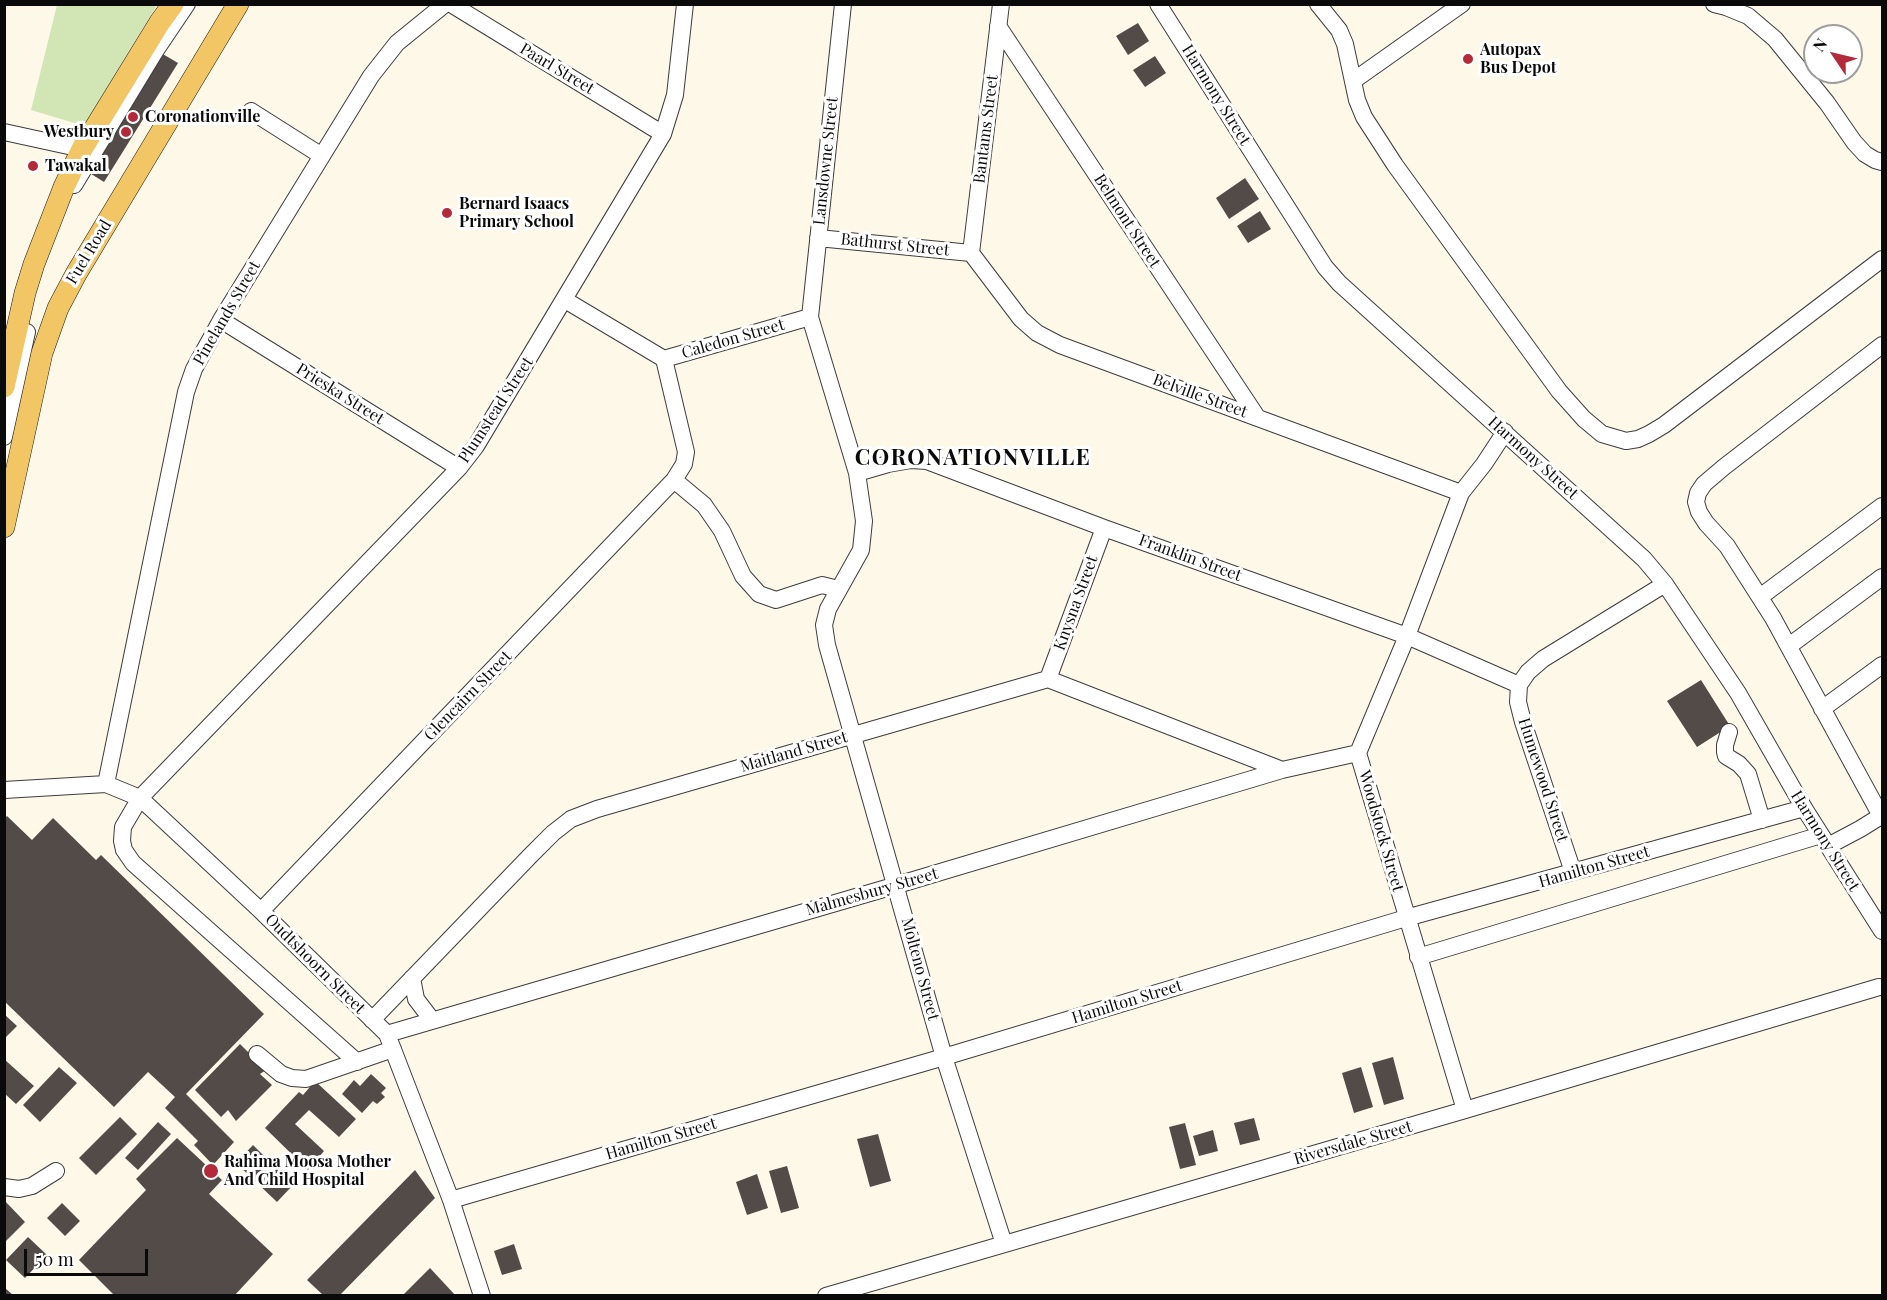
<!DOCTYPE html>
<style>
body{margin:0}
#map{position:relative;width:1887px;height:1300px;overflow:hidden;background:#fef8e9;font-family:"Playfair Display",serif}
canvas{display:block}
.frame{position:absolute;inset:0;border:6px solid #0a0a0a;pointer-events:none}
.north{position:absolute;left:1803px;top:24px;width:60px;height:60px;box-sizing:border-box;background:#fff;border:2px solid #9d9d9d;border-radius:50%;rotate:305deg;font-size:16px;font-weight:700;line-height:24px;text-align:center;color:#0a0a0a}
.north::after{content:'';display:block;margin:auto;width:21px;height:27px;background:#b32a3b;clip-path:polygon(50% 0,100% 100%,50% 72%,0 100%)}
.scale{position:absolute;left:24px;top:1249px;width:124px;height:27px;box-sizing:border-box;border:3px solid #0a0a0a;border-top:0;padding-left:8px;font-size:18px;line-height:21px;white-space:nowrap;color:#0a0a0a;-webkit-text-stroke:4px #fff;paint-order:stroke}
</style>
<div id="map">
<canvas width="1887" height="1300"></canvas>
<div class="frame"></div>
<div class="north">N</div>
<div class="scale">50 m</div>
</div>
<script>
const ctx = document.querySelector('canvas').getContext('2d');
ctx.lineJoin = 'round';
function fill(path, color) { ctx.fillStyle = color; ctx.fill(path, 'evenodd'); }
const shape = rows => new Path2D(rows.map(r => 'M' + r).join(''));
function trace(path, color, width, dash) { ctx.strokeStyle = color; ctx.lineWidth = width; ctx.lineCap = dash ? 'butt' : 'round'; ctx.setLineDash(dash || []); ctx.stroke(path); }
function drawText(font, color, halo, rows, align = 'center') {
  ctx.font = font + ' "Playfair Display",serif'; ctx.lineWidth = 6; ctx.setLineDash([]); ctx.textBaseline = 'middle'; ctx.strokeStyle = halo; ctx.fillStyle = color; for (const [text, x, y, turn = 0] of rows) {
    ctx.save(); ctx.translate(x, y); ctx.rotate((+turn || 0) * Math.PI / 180); ctx.textAlign = isNaN(turn) ? turn : align; if (halo) ctx.strokeText(text, 0, 0); ctx.fillText(text, 0, 0); ctx.restore();
  }
}
const green = shape([
 [57,5,157,5,84,126,31,110]
]);
const building = shape([
 [1138,23,1149,41,1128,55,1116,36],
 [161,53,178,63,104,182,88,172],
 [1155,56,1166,73,1145,87,1133,70],
 [1245,178,1259,199,1229,219,1216,198],
 [1260,211,1271,229,1248,243,1237,226],
 [1701,680,1730,726,1697,747,1667,701],
 [7,816,32,840,53,818,96,860,101,855,264,1014,186,1094,234,1142,213,1165,194,1145,198,1141,165,1108,175,1097,148,1072,114,1107,4,1001,4,819],
 [4,1014,17,1026,4,1039],
 [240,1044,266,1070,260,1074,272,1085,236,1121,228,1110,221,1117,195,1090],
 [1393,1057,1404,1099,1384,1105,1372,1063],
 [4,1059,34,1086,16,1104,4,1093],
 [59,1067,77,1083,40,1122,23,1105],
 [1361,1067,1373,1107,1354,1113,1342,1073],
 [371,1074,386,1088,381,1093,385,1097,377,1104,373,1101,362,1113,342,1094,354,1080,360,1086],
 [315,1081,356,1119,339,1137,309,1110,295,1124,324,1151,308,1170,265,1128,299,1092,303,1095],
 [120,1117,137,1134,96,1175,79,1158],
 [1254,1118,1260,1140,1240,1145,1234,1123],
 [158,1122,171,1134,138,1170,125,1158],
 [1185,1123,1196,1165,1180,1169,1169,1127],
 [1213,1130,1218,1151,1199,1156,1193,1136],
 [878,1134,891,1181,870,1187,857,1139],
 [177,1138,222,1180,209,1194,273,1254,234,1296,115,1296,79,1260,146,1190,136,1179],
 [253,1145,293,1185,277,1202,236,1163],
 [787,1166,799,1208,781,1213,769,1171],
 [415,1170,435,1198,339,1296,324,1296,307,1280],
 [757,1174,768,1208,747,1215,736,1182],
 [5,1201,25,1222,5,1242],
 [62,1203,80,1221,65,1236,47,1218],
 [28,1237,47,1255,25,1278,6,1260],
 [514,1244,522,1269,502,1275,494,1251],
 [430,1268,456,1296,402,1296],
 [4,1287,14,1296,4,1296]
]);
const minor = shape([
 [451,4,663,134],
 [843,4,810,317,857,473,864,521,861,550,828,609,824,625,827,645,944,1057,1004,1244],
 [1158,4,1325,267,1339,283,1644,559,1665,584,1738,693,1804,808,1882,931],
 [1318,4,1339,30,1345,44,1357,100,1364,117,1395,165,1559,391,1584,419,1602,434,1626,441,1638,439,1649,434,1664,425,1882,259],
 [1714,4,1726,7,1748,16,1775,39,1827,103,1854,142,1865,154,1875,160,1882,162],
 [998,26,1257,417],
 [1353,81,1462,4],
 [251,111,322,156],
 [4,132,82,149],
 [74,185,156,50,187,4],
 [818,238,971,253],
 [971,253,1021,319,1037,333,1060,345,1461,493],
 [971,253,1001,4],
 [565,300,664,359,810,317],
 [221,320,459,468],
 [4,437,27,332],
 [857,473,888,464,911,460,927,461,1104,528,1407,636,1519,685],
 [674,480,704,505,722,531,743,576,759,594,776,600,822,585,838,589],
 [1760,597,1882,506],
 [1789,646,1882,577],
 [1048,679,1104,528],
 [1822,709,1882,665],
 [1729,732,1725,745,1725,752,1726,756,1739,764,1748,774,1762,820],
 [106,784,186,392,194,369,221,320,371,76,397,43,445,4],
 [4,790,106,784,140,798,261,911,387,1034,451,1200,482,1296],
 [1881,816,1773,618,1727,546,1706,523,1699,512,1696,502,1698,493,1704,484,1724,467,1882,345],
 [1828,846,1860,829,1881,816,1882,818],
 [1573,872,1523,722,1518,702,1519,685,1528,672,1543,659,1665,584],
 [261,911,674,480,684,464,686,452,664,359],
 [1418,957,1821,835],
 [412,978,416,999,432,1020],
 [372,1020,530,856,553,833,571,819,597,809,1048,679,1282,770],
 [387,1034,897,885,1282,770,1358,753],
 [257,1054,281,1074,292,1078,306,1079,393,1049],
 [357,1062,133,863,124,850,122,841,123,827,140,798,459,468,476,446,663,134,675,95,685,4],
 [1465,1110,1358,753,1407,636,1461,493,1484,464,1505,432],
 [4,1187,19,1189,32,1186,56,1171],
 [451,1200,944,1057,1406,918,1804,808],
 [826,1296,1465,1110,1879,987]
]);
const major = shape([
 [4,387,25,293,34,264,64,187,82,149,160,22,173,4],
 [4,527,42,353,58,308,76,274,238,4]
]);
const markers = [
 [1468,59,6,"#b32a3b"],
 [133,117,6,"#b32a3b"],
 [126,132,6,"#b32a3b"],
 [33,166,6,"#b32a3b"],
 [447,213,6,"#b32a3b"],
 [211,1171,8,"#b32a3b"]
];
const poiNames = [
 ["Autopax",1480,50],
 ["Bus Depot",1480,68],
 ["Coronationville",145,117],
 ["Westbury",114,132,"right"],
 ["Tawakal",45,166],
 ["Bernard Isaacs",459,204],
 ["Primary School",459,222],
 ["Rahima Moosa Mother",224,1162],
 ["And Child Hospital",224,1180]
];
const streetNames = [
 ["Paarl Street",557,69,31],
 ["Harmony Street",1216,95,58],
 ["Bantams Street",986,129,-83],
 ["Lansdowne Street",826,161,-84],
 ["Belmont Street",1127,221,57],
 ["Bathurst Street",895,245,6],
 ["Fuel Road",89,252,-59],
 ["Pinelands Street",227,313,-60],
 ["Caledon Street",733,339,-16],
 ["Prieska Street",340,394,32],
 ["Belville Street",1200,396,20],
 ["Plumstead Street",496,410,-57],
 ["Harmony Street",1533,458,42],
 ["Franklin Street",1190,558,20],
 ["Knysna Street",1076,603,-70],
 ["Glencairn Street",468,696,-46],
 ["Maitland Street",794,752,-16],
 ["Humewood Street",1543,780,72],
 ["Woodstock Street",1381,831,74],
 ["Harmony Street",1825,841,58],
 ["Hamilton Street",1594,867,-16],
 ["Malmesbury Street",872,892,-16],
 ["Oudtshoorn Street",315,964,45],
 ["Molteno Street",920,969,75],
 ["Hamilton Street",1127,1002,-17],
 ["Hamilton Street",661,1139,-16],
 ["Riversdale Street",1353,1143,-16]
];
const districtNames = [
 ["CORONATIONVILLE",973,458]
];
fill(green, '#d2e6b5');
fill(building, '#524b48');
trace(minor, '#3d3d3d', 18);
trace(major, '#1b1b1b', 22);
trace(minor, '#fff', 16);
trace(major, '#f2c565', 21);
for (const [x, y, r, color] of markers) { const dot = new Path2D(); dot.arc(x, y, r, 0, 2 * Math.PI); ctx.fillStyle = color; ctx.fill(dot); trace(dot, '#fff', 2); }
drawText('bold 16px', '#0a0a0a', '#fff', poiNames, 'left');
drawText('16px', '#0a0a0a', '#fff', streetNames);
ctx.letterSpacing = '1.5px';
drawText('bold 22px', '#0a0a0a', '#fff', districtNames);
ctx.letterSpacing = '0px';
</script>
